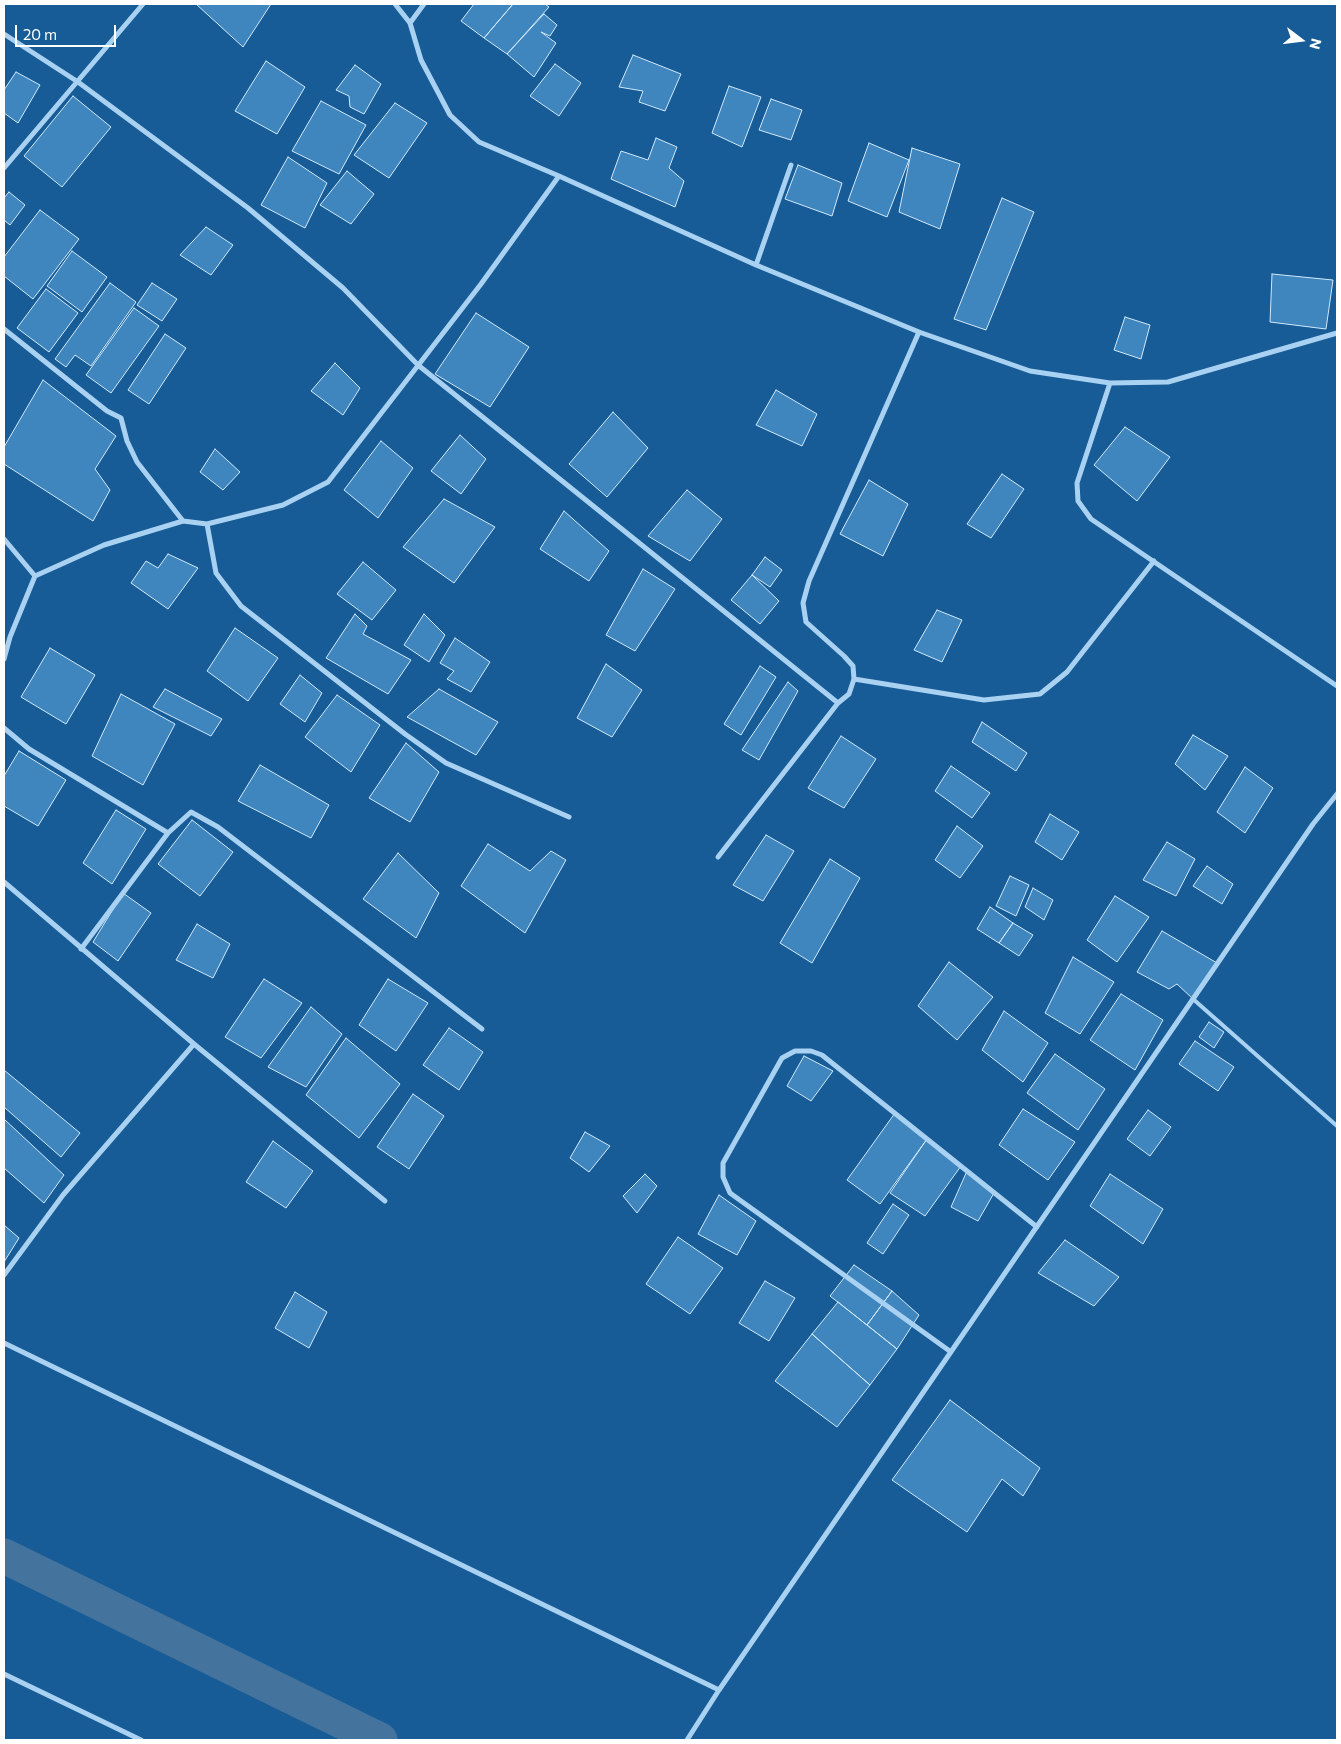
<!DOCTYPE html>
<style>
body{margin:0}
#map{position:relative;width:1341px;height:1744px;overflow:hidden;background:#175c97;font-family:Commissioner,sans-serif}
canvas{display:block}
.frame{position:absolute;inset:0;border:5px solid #fff;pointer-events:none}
.north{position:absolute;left:1276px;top:15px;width:50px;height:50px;-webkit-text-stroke:4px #175c97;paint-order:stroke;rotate:105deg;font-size:14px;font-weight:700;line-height:20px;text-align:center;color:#fff}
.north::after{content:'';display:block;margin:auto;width:18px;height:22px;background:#fff;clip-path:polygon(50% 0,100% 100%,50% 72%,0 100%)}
.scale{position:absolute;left:15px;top:25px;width:101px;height:22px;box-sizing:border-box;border:2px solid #fff;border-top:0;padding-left:6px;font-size:15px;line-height:18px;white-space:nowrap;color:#fff;-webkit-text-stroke:4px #175c97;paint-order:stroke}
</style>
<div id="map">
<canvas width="1341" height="1744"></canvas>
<div class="frame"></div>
<div class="north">N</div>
<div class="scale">20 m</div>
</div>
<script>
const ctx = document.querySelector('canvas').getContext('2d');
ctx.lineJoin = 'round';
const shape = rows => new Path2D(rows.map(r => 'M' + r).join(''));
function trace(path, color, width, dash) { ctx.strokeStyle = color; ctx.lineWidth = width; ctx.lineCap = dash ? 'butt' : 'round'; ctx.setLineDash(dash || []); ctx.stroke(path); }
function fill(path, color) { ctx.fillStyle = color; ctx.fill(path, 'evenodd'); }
const canal = shape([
 [4,1556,380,1740]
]);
const building = shape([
 [196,4,271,4,243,47,196,4],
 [474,4,513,4,484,38,461,21,474,4],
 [513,4,545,4,549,7,507,54,484,38,513,4],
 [544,14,557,25,550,36,541,32,556,43,534,77,507,54,544,14],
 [633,55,681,74,665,111,639,102,643,91,619,87,633,55],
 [266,61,305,87,277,134,235,111,266,61],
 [555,64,581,83,559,116,530,96,555,64],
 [355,65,381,84,364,114,350,107,349,96,336,90,355,65],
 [16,72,40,85,18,123,4,113,4,90,16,72],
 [729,86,761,97,742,147,712,133,729,86],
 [73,96,111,127,62,187,24,156,73,96],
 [771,99,802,110,791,140,759,130,771,99],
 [321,101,366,125,339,174,292,151,321,101],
 [395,103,427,123,389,178,354,155,395,103],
 [656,138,677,147,669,168,684,181,675,207,611,179,621,151,648,160,656,138],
 [869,143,909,160,887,217,848,201,869,143],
 [912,148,960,164,940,229,899,212,912,148],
 [288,157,327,183,305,228,261,205,288,157],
 [798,165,842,183,832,216,785,199,798,165],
 [347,171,374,194,351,224,320,205,347,171],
 [9,192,25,205,10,225,4,220,4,198,9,192],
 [1002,198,1034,212,986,330,954,319,1002,198],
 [40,210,79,239,33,299,4,276,4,257,40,210],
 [206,227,233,245,211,275,180,255,206,227],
 [72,251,107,277,82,312,47,286,72,251],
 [1272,274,1333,280,1326,329,1270,322,1272,274],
 [110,283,136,302,91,366,75,355,66,367,55,359,110,283],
 [152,283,177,299,162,321,137,305,152,283],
 [46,289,78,313,49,352,17,328,46,289],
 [134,308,159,326,111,393,86,375,134,308],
 [476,313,529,347,490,407,435,374,476,313],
 [1125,317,1150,325,1141,359,1114,350,1125,317],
 [165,334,186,348,149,404,128,390,165,334],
 [335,363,360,388,343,415,311,391,335,363],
 [43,380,116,436,95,469,110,490,93,521,4,464,4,447,43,380],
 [776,390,817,414,802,446,756,425,776,390],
 [613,412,648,448,607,497,569,464,613,412],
 [1125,427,1170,457,1137,501,1094,465,1125,427],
 [460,435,486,459,461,494,431,471,460,435],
 [381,441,413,468,378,518,344,490,381,441],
 [215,449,240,472,223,490,200,472,215,449],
 [1002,474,1024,489,991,538,967,524,1002,474],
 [869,480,908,504,883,556,840,534,869,480],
 [687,490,722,519,690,561,648,536,687,490],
 [444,499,495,527,454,583,403,547,444,499],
 [564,511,609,551,589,581,540,549,564,511],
 [168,554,198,568,168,609,131,583,146,561,158,568,168,554],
 [765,557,782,570,770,587,752,575,765,557],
 [363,562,396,590,372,620,337,594,363,562],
 [643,569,675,589,635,651,606,635,643,569],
 [752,575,779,601,760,624,731,600,752,575],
 [937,610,962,620,942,662,914,650,937,610],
 [355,614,367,626,363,634,411,660,388,694,326,658,355,614],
 [424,614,445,635,429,662,404,645,424,614],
 [235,628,278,658,248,701,207,671,235,628],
 [455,638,490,662,471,692,447,679,454,671,440,663,455,638],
 [50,648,95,675,66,724,21,697,50,648],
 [606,664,642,690,612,737,577,718,606,664],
 [760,666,776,677,741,735,724,724,760,666],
 [300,675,322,693,305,722,280,704,300,675],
 [788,682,798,691,759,760,742,750,788,682],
 [165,689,222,719,211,736,153,707,165,689],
 [439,689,498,722,476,755,407,717,439,689],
 [121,694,175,724,143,785,92,756,121,694],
 [337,695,380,725,351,772,305,737,337,695],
 [982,722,1027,753,1016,771,972,742,982,722],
 [1193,735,1228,756,1205,790,1175,764,1193,735],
 [841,736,876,759,844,808,808,788,841,736],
 [406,743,439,772,410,822,369,798,406,743],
 [19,751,66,780,38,826,4,806,4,776,19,751],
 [260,765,329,805,311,838,238,801,260,765],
 [951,766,990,793,972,818,935,791,951,766],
 [1245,767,1273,788,1245,833,1217,812,1245,767],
 [116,810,146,829,112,884,83,863,116,810],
 [1050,814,1079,832,1062,860,1035,842,1050,814],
 [192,820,233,852,200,896,158,864,192,820],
 [957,826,983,846,960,878,935,860,957,826],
 [766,835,794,851,763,901,733,885,766,835],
 [1167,842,1195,859,1176,896,1143,880,1167,842],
 [488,844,530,871,551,851,566,860,525,933,461,886,488,844],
 [398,853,439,893,416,938,363,899,398,853],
 [830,859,860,878,812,963,780,943,830,859],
 [1207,866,1233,884,1222,904,1193,886,1207,866],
 [1010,876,1029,885,1016,916,996,906,1010,876],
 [1033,888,1053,900,1044,920,1025,907,1033,888],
 [123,893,151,913,118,961,93,942,123,893],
 [1115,896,1149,917,1117,962,1087,940,1115,896],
 [990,907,1013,923,999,943,977,929,990,907],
 [1013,923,1033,935,1019,956,999,943,1013,923],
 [197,924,230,944,213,978,176,960,197,924],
 [1162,931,1217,963,1193,999,1177,984,1169,989,1137,972,1162,931],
 [1073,957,1114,982,1080,1034,1045,1013,1073,957],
 [949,962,993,997,957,1040,918,1006,949,962],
 [264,979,302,1003,261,1058,225,1037,264,979],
 [388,979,428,1003,396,1051,359,1025,388,979],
 [1121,994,1163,1020,1135,1070,1090,1040,1121,994],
 [311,1007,342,1034,306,1087,268,1067,311,1007],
 [1004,1011,1048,1043,1023,1082,982,1050,1004,1011],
 [1209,1022,1224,1032,1214,1048,1199,1037,1209,1022],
 [449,1028,483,1052,459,1090,423,1065,449,1028],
 [346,1038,400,1084,359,1138,306,1095,346,1038],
 [1195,1041,1234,1067,1218,1091,1179,1064,1195,1041],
 [1055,1054,1105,1089,1078,1130,1027,1093,1055,1054],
 [804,1056,833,1071,811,1101,787,1086,804,1056],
 [4,1070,80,1133,61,1157,4,1107,4,1070],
 [413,1094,444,1116,409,1169,377,1147,413,1094],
 [1023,1109,1075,1142,1048,1180,999,1145,1023,1109],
 [1148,1110,1171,1127,1150,1156,1127,1139,1148,1110],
 [895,1113,927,1139,880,1204,847,1180,895,1113],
 [4,1119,64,1175,44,1203,4,1168,4,1119],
 [585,1132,610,1146,589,1172,570,1158,585,1132],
 [927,1139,961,1166,925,1216,890,1193,927,1139],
 [273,1141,313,1171,286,1208,246,1182,273,1141],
 [967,1171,994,1193,978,1221,951,1207,967,1171],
 [645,1174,657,1186,637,1213,623,1196,645,1174],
 [1110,1174,1163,1209,1143,1244,1090,1206,1110,1174],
 [719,1195,756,1221,737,1255,698,1234,719,1195],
 [893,1204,909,1215,883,1254,867,1243,893,1204],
 [4,1225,19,1238,4,1262,4,1225],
 [678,1237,723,1268,690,1314,646,1284,678,1237],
 [1065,1240,1119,1277,1094,1306,1038,1273,1065,1240],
 [854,1265,892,1291,867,1325,830,1296,854,1265],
 [765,1281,795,1298,769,1341,739,1323,765,1281],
 [892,1291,919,1315,897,1349,867,1325,892,1291],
 [295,1292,327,1312,309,1348,275,1328,295,1292],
 [838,1302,897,1349,870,1385,812,1334,838,1302],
 [812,1334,870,1385,837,1427,775,1381,812,1334],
 [950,1400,1040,1468,1023,1496,1002,1479,967,1532,892,1480,950,1400]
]);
const lane = shape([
 [1193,999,1337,1126]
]);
const street = shape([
 [395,4,410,23,421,60,450,115,479,142,559,176],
 [410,23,424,4],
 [4,34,78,82,248,208,343,288,418,365,838,703],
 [4,168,143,4],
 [756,265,791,165],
 [4,329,107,411,121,418,127,441,137,462,183,521],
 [1110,383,1077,483,1078,501,1091,519,1337,686],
 [207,524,216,573,241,606,405,734,446,763,569,817],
 [4,539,35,576,104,545,183,521,207,524,283,505,328,482,481,284,559,176,756,265,919,332,1030,371,1110,383,1168,382,1337,333],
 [4,659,10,637,35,576],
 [854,679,984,700,1040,694,1067,672,1154,561],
 [4,728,29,749,168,833],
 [718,857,838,703,849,694,854,679,853,666,844,656,806,622,803,603,809,581,919,332],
 [4,882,194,1044,385,1201],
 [81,949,168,833,191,812,218,827,482,1029],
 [4,1275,63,1195,194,1044],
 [4,1343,719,1690],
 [951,1352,730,1193,723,1177,723,1163,782,1058,795,1051,811,1051,822,1055,1037,1227],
 [4,1674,141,1740],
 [687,1740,719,1690,1313,824,1337,794]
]);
trace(canal, '#44749e', 35);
fill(building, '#3f85be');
trace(building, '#d1e9fc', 1);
trace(lane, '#a9d1f1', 4);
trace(street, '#a9d1f1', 5);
</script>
